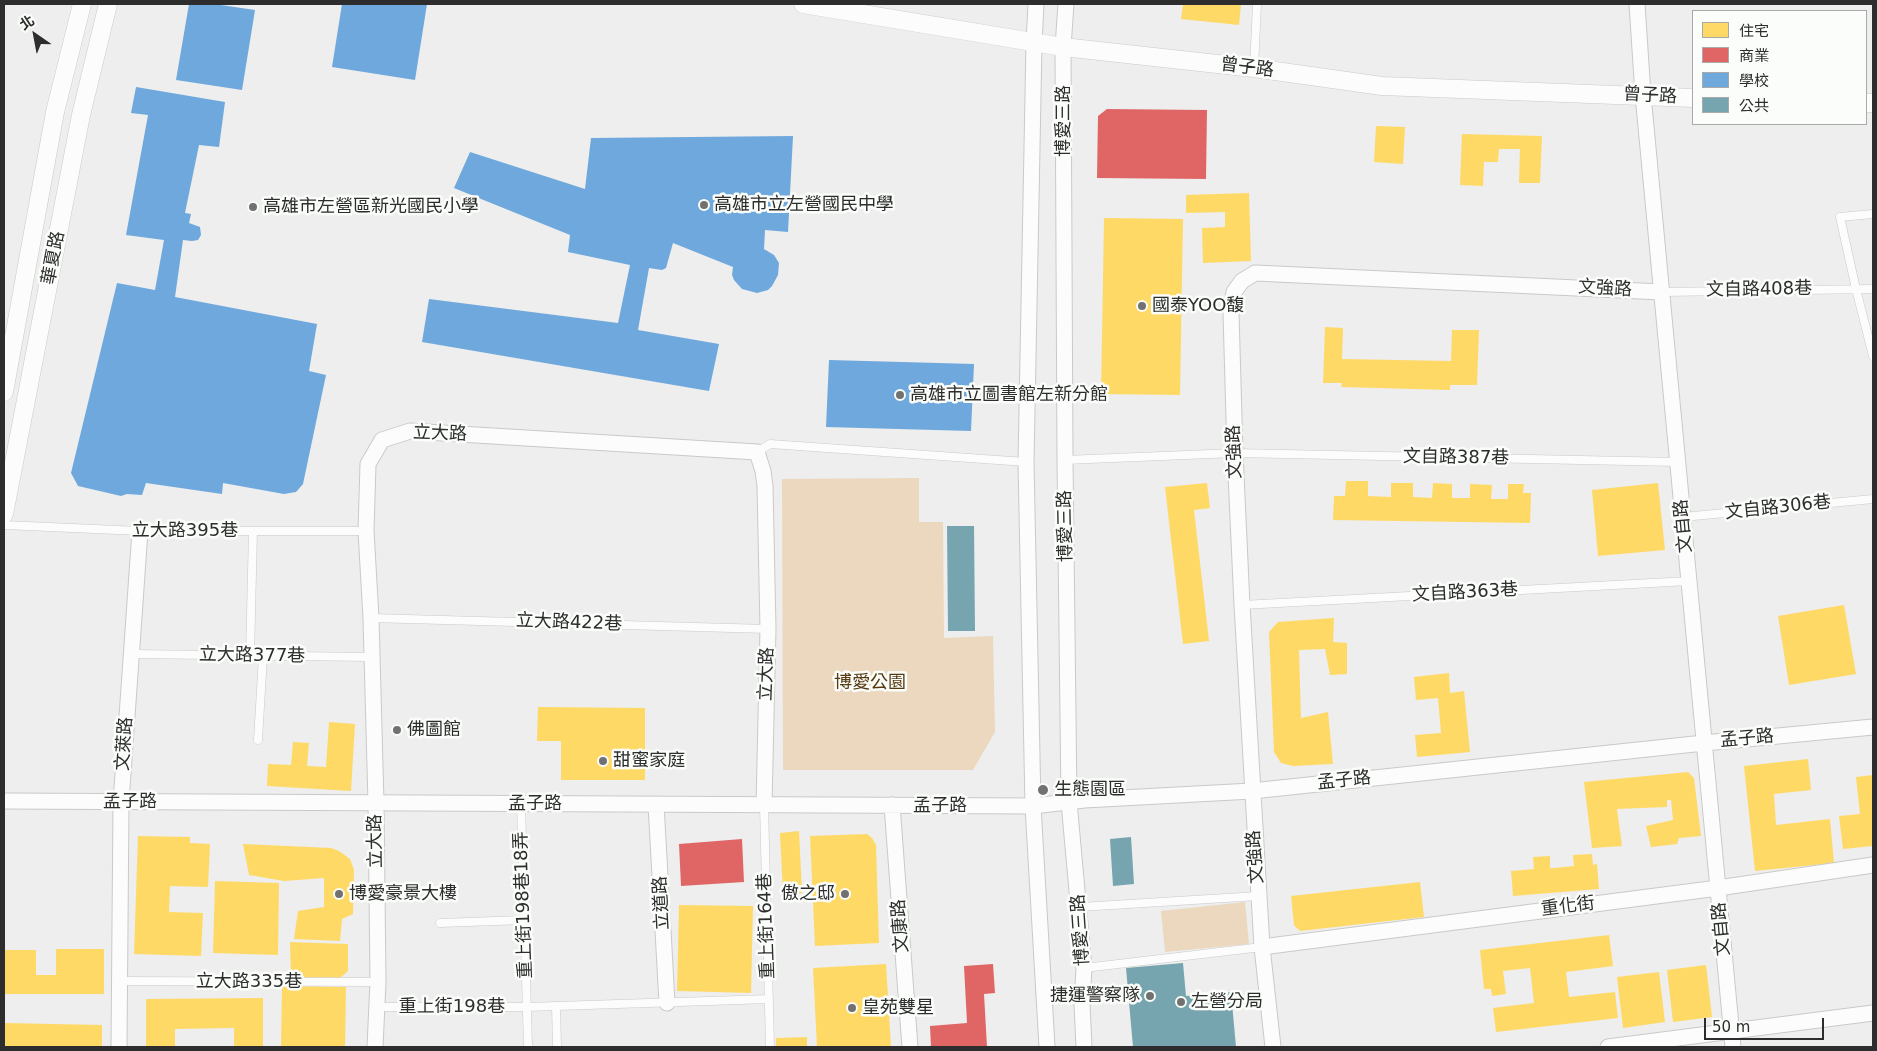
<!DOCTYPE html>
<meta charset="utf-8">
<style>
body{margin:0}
#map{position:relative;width:1877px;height:1051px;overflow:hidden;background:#edeeed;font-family:"DejaVu Sans","Noto Sans TC",sans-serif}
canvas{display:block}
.frame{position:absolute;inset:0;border:5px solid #2c2d2c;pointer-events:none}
.legend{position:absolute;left:1692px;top:10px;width:175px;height:115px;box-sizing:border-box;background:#fafdf9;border:1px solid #a8aaa7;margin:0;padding:6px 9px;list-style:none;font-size:15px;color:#2c2d2c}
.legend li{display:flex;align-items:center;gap:10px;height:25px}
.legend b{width:25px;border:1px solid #a8aaa7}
.north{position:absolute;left:10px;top:10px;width:50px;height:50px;-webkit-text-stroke:4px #fafdf9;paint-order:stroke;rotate:327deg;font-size:14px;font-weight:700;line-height:20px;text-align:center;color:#2c2d2c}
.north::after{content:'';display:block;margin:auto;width:18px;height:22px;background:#2c2d2c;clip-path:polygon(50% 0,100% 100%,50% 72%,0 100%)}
.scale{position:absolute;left:1704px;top:1018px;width:120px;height:22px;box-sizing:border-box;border:2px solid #2c2d2c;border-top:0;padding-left:6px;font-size:15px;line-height:18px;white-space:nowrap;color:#2c2d2c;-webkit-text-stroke:4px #fafdf9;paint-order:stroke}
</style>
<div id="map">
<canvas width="1877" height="1051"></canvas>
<div class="frame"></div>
<ul class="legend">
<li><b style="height:14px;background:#ffd966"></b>住宅</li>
<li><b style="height:14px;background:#e06666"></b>商業</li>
<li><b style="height:14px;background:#6fa8dc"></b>學校</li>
<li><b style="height:14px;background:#76a5af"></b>公共</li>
</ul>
<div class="north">北</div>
<div class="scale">50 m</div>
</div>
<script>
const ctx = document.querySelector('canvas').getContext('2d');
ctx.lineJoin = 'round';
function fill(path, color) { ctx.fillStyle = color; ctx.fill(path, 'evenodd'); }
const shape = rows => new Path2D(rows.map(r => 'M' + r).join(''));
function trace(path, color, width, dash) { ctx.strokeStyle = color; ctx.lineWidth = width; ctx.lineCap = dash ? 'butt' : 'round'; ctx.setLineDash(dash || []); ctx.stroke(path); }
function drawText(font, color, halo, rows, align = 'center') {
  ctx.font = font + ' "DejaVu Sans","Noto Sans TC",sans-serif'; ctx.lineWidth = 5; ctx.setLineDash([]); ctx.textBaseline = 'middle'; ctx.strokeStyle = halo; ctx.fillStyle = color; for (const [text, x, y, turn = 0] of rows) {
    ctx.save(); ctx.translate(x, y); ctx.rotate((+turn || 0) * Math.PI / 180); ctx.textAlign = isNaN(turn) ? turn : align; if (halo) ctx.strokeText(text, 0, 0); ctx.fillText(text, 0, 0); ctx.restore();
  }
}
const green = shape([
 [919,478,919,522,943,522,944,638,993,636,995,732,973,770,783,770,782,479],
 [1245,902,1249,944,1165,952,1161,911]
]);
const homes = shape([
 [1183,4,1241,4,1239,25,1181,19],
 [1376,126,1405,127,1403,164,1374,162],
 [1462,134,1542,136,1540,183,1519,183,1520,149,1499,149,1498,162,1484,162,1483,186,1460,185],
 [1249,193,1251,261,1203,263,1202,228,1225,227,1225,212,1186,213,1186,195],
 [1104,218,1183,219,1180,395,1101,394],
 [1325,327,1343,328,1342,359,1451,361,1452,330,1479,330,1477,385,1450,385,1450,390,1341,387,1342,383,1323,383],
 [1346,481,1368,481,1368,496,1391,497,1391,483,1413,483,1413,497,1432,498,1433,483,1452,484,1452,498,1470,498,1470,484,1492,485,1491,499,1508,499,1508,484,1524,484,1523,493,1531,493,1530,523,1333,520,1334,496,1345,496],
 [1207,483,1210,508,1194,510,1209,641,1183,644,1165,487],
 [1658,483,1665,550,1598,556,1592,490],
 [1844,605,1856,674,1789,685,1778,616],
 [1334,618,1333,642,1347,643,1347,674,1330,675,1325,649,1299,650,1301,718,1328,712,1333,764,1293,766,1281,763,1274,752,1269,632,1278,622],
 [1449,673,1450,693,1464,691,1470,752,1417,757,1415,735,1441,733,1438,698,1416,700,1414,677],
 [538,707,645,708,645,780,561,780,561,741,537,741],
 [329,722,355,724,351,791,267,786,268,764,291,765,293,742,309,743,307,766,326,767],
 [1808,759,1811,790,1774,794,1776,825,1830,819,1834,863,1755,871,1744,766],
 [1688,772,1694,778,1701,836,1679,838,1677,844,1651,847,1646,826,1673,820,1671,800,1667,800,1667,807,1617,809,1622,846,1592,848,1584,782],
 [1873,775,1873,846,1843,849,1839,816,1860,814,1856,777],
 [799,831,802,893,783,894,780,833],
 [867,834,872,838,876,845,879,943,815,946,810,836],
 [138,836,190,837,190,843,210,844,208,887,170,886,169,912,203,913,201,956,134,954],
 [243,844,331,848,339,851,350,859,354,870,353,914,342,919,340,941,294,939,298,911,324,907,324,878,284,881,249,875],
 [1592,854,1593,865,1597,864,1599,889,1513,896,1511,871,1534,869,1533,857,1550,856,1550,868,1554,868,1574,866,1573,855],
 [215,881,279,883,278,955,213,953],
 [1420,882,1424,917,1300,931,1294,925,1291,896],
 [679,905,753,906,751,993,677,991],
 [1609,935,1613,966,1566,972,1569,997,1615,992,1618,1018,1496,1032,1493,1008,1534,1003,1530,968,1503,971,1506,994,1492,996,1491,989,1484,989,1480,950],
 [290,942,348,944,348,971,337,981,291,980],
 [56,949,104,949,104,994,4,994,4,950,36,950,36,975,56,975],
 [886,964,891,1047,817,1047,813,968],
 [1706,965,1712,1017,1673,1022,1667,970],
 [1659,972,1665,1022,1623,1028,1617,977],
 [282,986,346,987,345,1047,281,1047],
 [263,998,263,1047,234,1047,234,1028,175,1029,175,1047,146,1047,146,999],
 [4,1023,102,1025,102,1047,4,1047],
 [807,1037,807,1047,776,1047,776,1038]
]);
const shops = shape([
 [1107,109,1207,110,1206,179,1097,178,1098,116],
 [742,839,744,882,681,886,679,844],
 [993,964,995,993,984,994,987,1047,931,1047,930,1026,967,1023,964,966]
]);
const schools = shape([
 [189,4,214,4,255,10,242,90,176,80],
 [342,4,427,4,415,80,332,67],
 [136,87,225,102,219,147,199,145,185,213,191,214,189,223,200,227,201,235,198,240,192,241,183,240,175,297,317,324,309,371,326,375,303,484,296,492,284,494,223,483,222,494,146,483,142,495,127,494,121,496,78,486,71,473,117,283,155,290,164,240,126,235,148,115,131,113],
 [793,136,788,232,765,230,764,249,774,255,779,263,778,275,772,286,768,290,757,293,742,289,734,280,732,275,733,267,673,243,666,268,662,270,649,268,638,330,719,344,709,391,422,342,429,299,618,323,630,265,568,252,570,235,454,188,470,152,585,189,591,138],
 [829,360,974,364,971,431,826,427]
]);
const public = shape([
 [947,526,974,526,975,631,948,631],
 [1131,837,1134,884,1113,886,1110,839],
 [1183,963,1186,996,1231,992,1236,1047,1133,1047,1126,968]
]);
const service = shape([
 [1254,68,1257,4],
 [1873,214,1840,217,1856,289,1873,356],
 [1662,292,1873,289],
 [757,452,770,444,1026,462],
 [1065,460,1235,453,1678,462],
 [1683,517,1873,499],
 [4,525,140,531,366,531],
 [1242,605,1689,581],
 [371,618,768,629],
 [132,654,372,657],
 [250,656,253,531],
 [258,740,263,656],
 [521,804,528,1047],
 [764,805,770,1047],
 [1080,907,1258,896],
 [440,923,524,920],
 [1084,968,1262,947],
 [120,981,378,982],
 [556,1006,557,1047],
 [377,1007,527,1007,769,999]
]);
const minor = shape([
 [1036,4,1034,43,1026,462,1033,806,1047,1047],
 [1066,4,1063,47,1065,460,1069,802,1084,968,1082,1004,1084,1047],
 [1637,4,1643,95,1733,1047],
 [4,801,1033,806,1084,800,1252,791,1704,743,1873,727],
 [656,804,667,1003],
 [892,805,910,1047],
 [1262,947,1718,888,1873,865],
 [119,1047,121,802,140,531],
 [375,1047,378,982,376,803,371,618,366,531,368,464,382,440,410,431,757,452,763,471,765,486,768,629,764,805],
 [1273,1047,1262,947,1242,605,1235,453,1231,313,1234,292,1242,281,1255,273,1662,292],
 [1608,1047,1873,1013]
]);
const tertiary = shape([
 [803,4,1063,47,1254,68,1382,86,1693,98],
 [1866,103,1873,103],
 [4,392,55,112,82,4],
 [4,514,81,115,108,4]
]);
const markers = [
 [704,205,5,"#707170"],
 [253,207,5,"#707170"],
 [1142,306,5,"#707170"],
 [900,395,5,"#707170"],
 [397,730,5,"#707170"],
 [603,761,5,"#707170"],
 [1043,790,6,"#707170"],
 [339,894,5,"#707170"],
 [845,894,5,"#707170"],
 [1150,996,5,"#707170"],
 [1181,1002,5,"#707170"],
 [852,1008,5,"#707170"]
];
const streetNames = [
 ["曾子路",1247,68,7],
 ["曾子路",1650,96,3],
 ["博愛三路",1064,121,-90],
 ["華夏路",54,258,-79],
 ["文強路",1605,289,3],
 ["文自路408巷",1759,290,-1],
 ["立大路",440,434,2],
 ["文強路",1235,452,-92],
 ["文自路387巷",1456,458,1],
 ["文自路306巷",1778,508,-6],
 ["博愛三路",1066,526,-91],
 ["文自路",1684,526,-95],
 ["立大路395巷",185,531],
 ["文自路363巷",1465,593,-3],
 ["立大路422巷",569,623,2],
 ["立大路377巷",252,656,1],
 ["立大路",767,674,-88],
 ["孟子路",1747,739,-5],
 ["文萊路",125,744,-86],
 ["孟子路",1344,781,-6],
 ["孟子路",130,802],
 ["孟子路",535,804],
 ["孟子路",940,806],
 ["立大路",376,841,-91],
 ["文強路",1256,857,-94],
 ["立道路",662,903,-93],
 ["重上街198巷18弄",524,905,-92],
 ["重化街",1568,907,-7],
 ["重上街164巷",767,926,-92],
 ["文康路",901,926,-94],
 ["文自路",1722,929,-95],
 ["博愛三路",1081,930,-94],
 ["立大路335巷",249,982],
 ["重上街198巷",452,1007]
];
const poiNames = [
 ["高雄市立左營國民中學",714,205],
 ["高雄市左營區新光國民小學",263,207],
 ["國泰YOO馥",1152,306],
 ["高雄市立圖書館左新分館",910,395],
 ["佛圖館",407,730],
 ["甜蜜家庭",613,761],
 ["生態園區",1054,790],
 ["博愛豪景大樓",349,894],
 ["傲之邸",835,894,"right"],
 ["捷運警察隊",1140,996,"right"],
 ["左營分局",1191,1002],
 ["皇苑雙星",862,1008]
];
const parkNames = [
 ["博愛公園",870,683]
];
fill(green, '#ecd8be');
fill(homes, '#ffd966');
fill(shops, '#e06666');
fill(schools, '#6fa8dc');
fill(public, '#76a5af');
trace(service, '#c9cac8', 9);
trace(minor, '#c9cac8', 17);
trace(tertiary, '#c9cac8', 19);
trace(service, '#fcfcfc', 8);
trace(minor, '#fcfcfc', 15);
trace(tertiary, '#fcfcfc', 18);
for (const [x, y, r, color] of markers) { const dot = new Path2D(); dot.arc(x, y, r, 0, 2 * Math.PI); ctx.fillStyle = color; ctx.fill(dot); trace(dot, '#fafdf9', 2); }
drawText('18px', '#2c2d2c', '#fafdf9', streetNames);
drawText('18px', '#2c2d2c', '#fafdf9', poiNames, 'left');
drawText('18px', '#573a10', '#fafdf9', parkNames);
</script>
